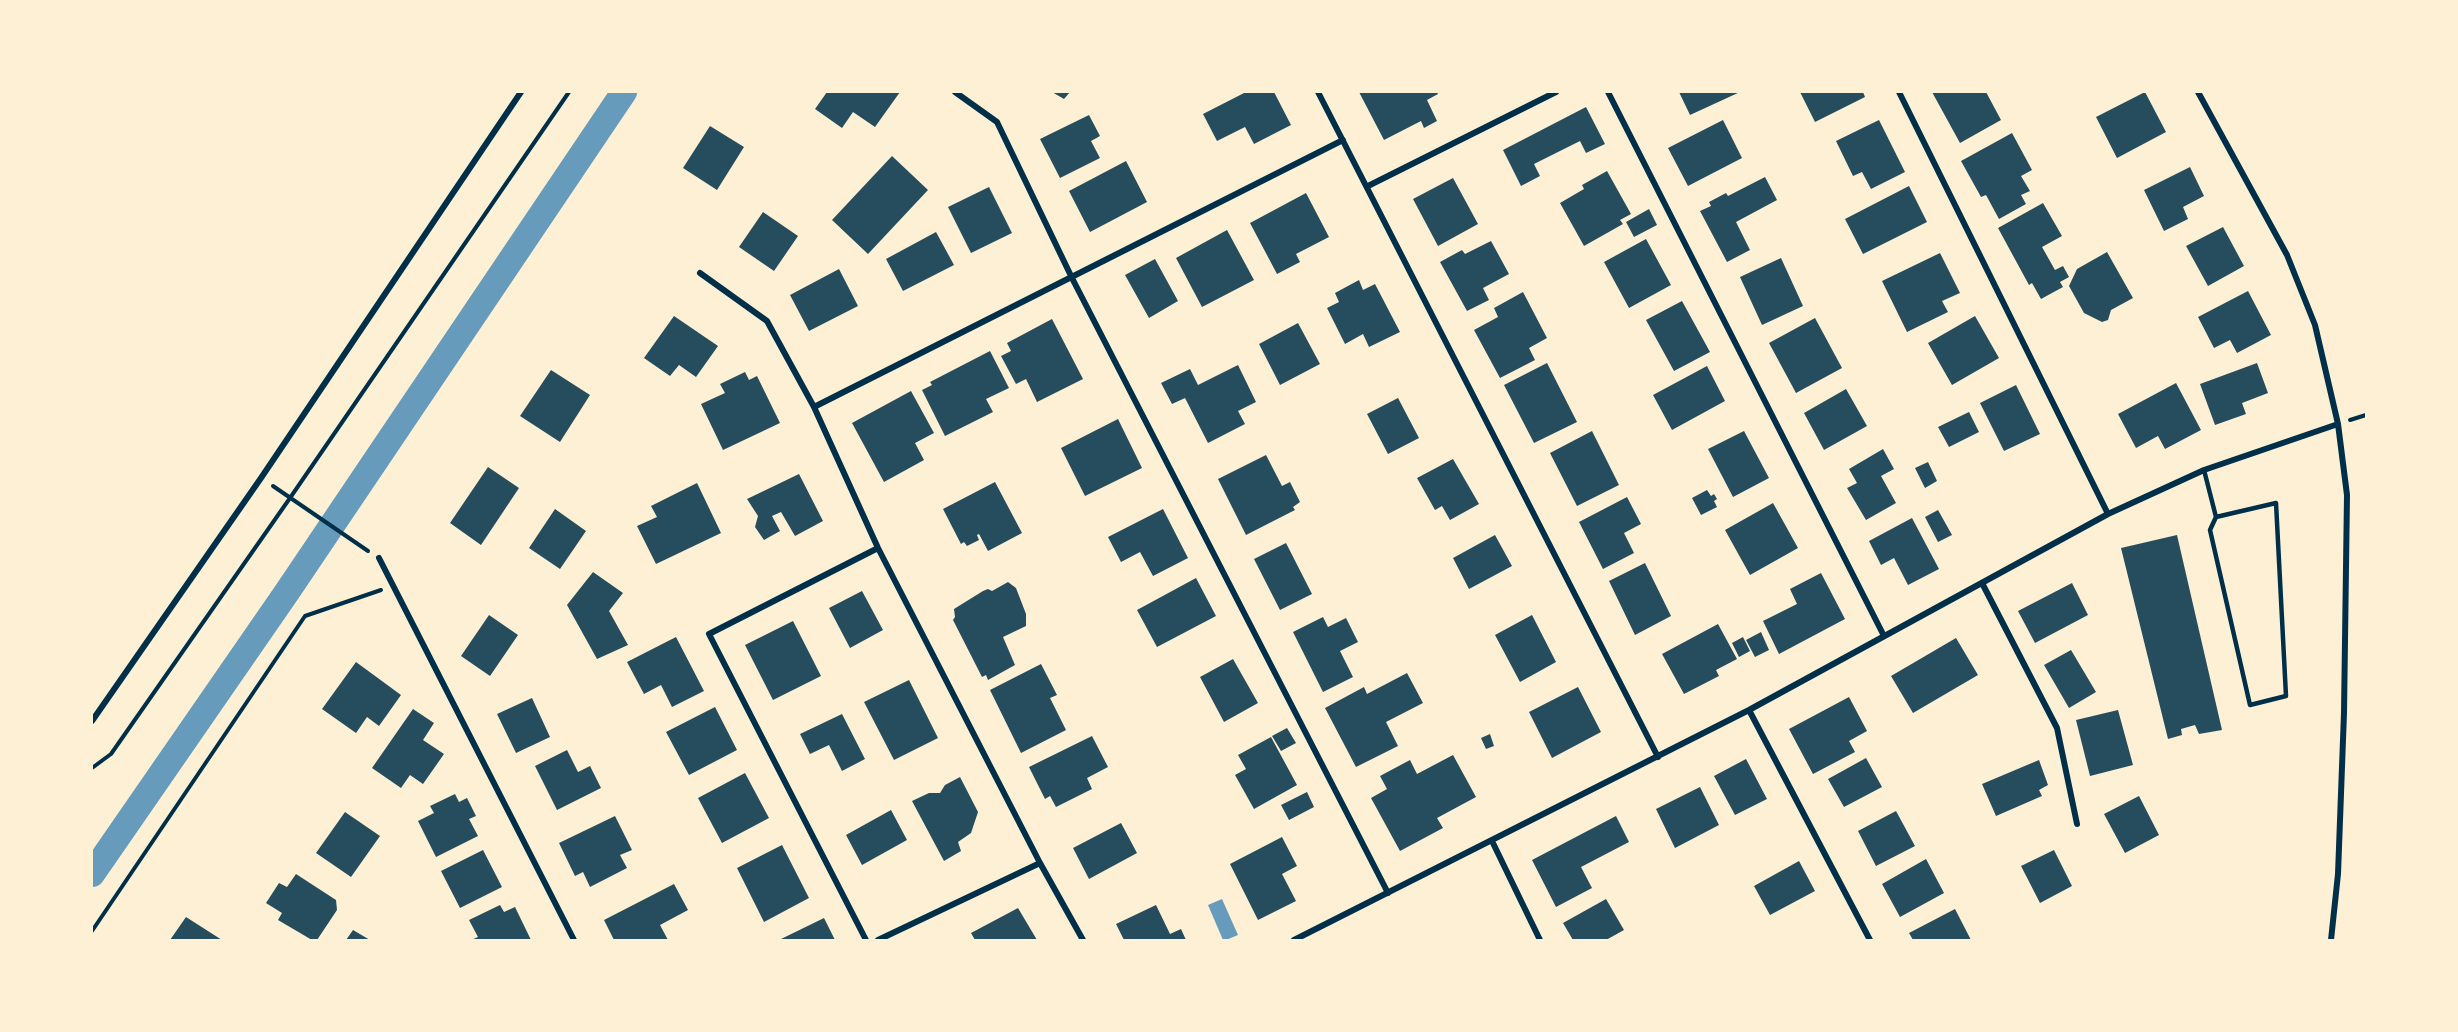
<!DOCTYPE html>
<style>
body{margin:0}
#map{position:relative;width:2458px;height:1032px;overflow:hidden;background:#fdf0d5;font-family:Rubik,sans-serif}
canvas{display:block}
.frame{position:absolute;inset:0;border:93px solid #fdf0d5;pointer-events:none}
</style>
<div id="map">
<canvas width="2458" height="1032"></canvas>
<div class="frame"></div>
</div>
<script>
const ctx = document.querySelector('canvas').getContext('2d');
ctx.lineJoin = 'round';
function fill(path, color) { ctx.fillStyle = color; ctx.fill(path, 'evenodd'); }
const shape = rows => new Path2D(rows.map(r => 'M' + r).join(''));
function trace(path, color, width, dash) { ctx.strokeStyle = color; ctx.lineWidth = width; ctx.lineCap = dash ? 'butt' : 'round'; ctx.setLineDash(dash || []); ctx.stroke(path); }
const water = shape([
 [1222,899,1238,935,1226,940,1223,940,1208,905]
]);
const canal = shape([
 [92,874,287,592,624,92]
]);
const building = shape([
 [827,92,900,92,875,127,853,112,842,128,815,109],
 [1052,92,1070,92,1064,99],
 [1246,92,1274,92,1291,125,1254,144,1245,127,1217,141,1203,114],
 [1359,92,1437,92,1438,94,1427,100,1437,121,1424,128,1421,121,1384,140],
 [1679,92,1740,92,1690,115],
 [1800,92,1863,92,1865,97,1815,122],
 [1932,92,1986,92,2001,120,1960,143],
 [2145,92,2166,132,2117,158,2096,117],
 [1586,107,1605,144,1586,153,1580,141,1534,164,1540,176,1521,186,1503,150],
 [1089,115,1100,136,1091,141,1100,158,1060,178,1040,139],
 [1723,120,1742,158,1688,186,1668,148],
 [1879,120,1905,172,1871,189,1862,172,1853,176,1836,141],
 [710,126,744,147,717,190,683,168],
 [2012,133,2032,170,2021,176,2030,191,2021,195,2026,204,1999,219,1986,195,1981,197,1961,161],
 [892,156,928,190,868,254,832,220],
 [1126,161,1147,202,1090,232,1069,191],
 [2190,167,2204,196,2183,207,2188,219,2164,231,2144,190],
 [1607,171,1631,214,1620,220,1623,224,1584,246,1560,203,1584,189,1582,185],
 [1765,177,1777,200,1736,222,1750,250,1727,262,1700,211,1711,206,1709,202,1726,193,1728,196],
 [1453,178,1478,224,1438,246,1413,199],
 [1909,186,1927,222,1863,254,1845,219],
 [989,187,1012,233,971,253,948,207],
 [1306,193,1329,237,1296,254,1300,262,1277,274,1250,223],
 [2043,203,2062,236,2042,247,2055,270,2063,266,2069,277,2060,282,2063,287,2041,299,2032,283,2029,285,1998,228],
 [1649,209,1657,225,1634,237,1626,222],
 [763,212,798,236,774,271,739,247],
 [2223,227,2244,266,2208,286,2186,246],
 [1227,230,1254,280,1202,307,1176,258],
 [936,232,954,265,903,291,886,259],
 [1646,239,1671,285,1629,308,1604,262],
 [1491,241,1509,274,1483,288,1489,300,1467,311,1440,262,1462,250,1465,254],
 [2107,252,2133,298,2111,310,2108,320,2102,322,2084,313,2069,286,2077,269],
 [1940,253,1960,293,1942,301,1948,312,1907,332,1882,281],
 [1781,258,1803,306,1762,325,1740,277],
 [1155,259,1178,301,1149,318,1125,275],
 [839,269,858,306,809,331,790,295],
 [1359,280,1363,290,1375,284,1400,332,1369,347,1363,334,1345,344,1327,308,1339,302,1335,293],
 [2248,291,2271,335,2237,353,2230,340,2214,348,2198,317],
 [1523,292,1547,338,1529,348,1535,360,1500,378,1474,330,1498,317,1494,308],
 [1682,301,1710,352,1674,371,1646,320],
 [674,316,718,346,696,377,679,365,670,376,644,358],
 [1975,316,1999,358,1952,385,1928,343],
 [1815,318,1842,368,1796,393,1769,343],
 [1052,319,1083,379,1037,402,1026,379,1016,384,1001,356,1011,351,1007,343],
 [1298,323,1320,364,1280,385,1259,344],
 [990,351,1009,388,986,399,993,412,945,436,922,390,932,385,930,382],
 [1547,363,1577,422,1534,443,1504,385],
 [2257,363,2268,393,2242,403,2246,414,2215,425,2200,384],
 [1238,365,1256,402,1238,411,1245,424,1208,443,1185,398,1172,404,1161,383,1190,369,1198,385],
 [1707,366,1725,401,1672,430,1653,395],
 [551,370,590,395,560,442,520,416],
 [745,372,749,380,757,376,780,423,723,450,701,404,725,393,720,384],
 [2176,383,2201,430,2165,449,2158,436,2136,448,2118,414],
 [2016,385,2040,434,2004,451,1980,403],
 [1846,389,1867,426,1824,450,1804,413],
 [911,391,934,433,915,443,924,460,884,482,852,423],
 [1398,398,1419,438,1388,454,1367,414],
 [1969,412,1979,432,1949,447,1938,427],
 [1118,419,1142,468,1085,496,1061,448],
 [1592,431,1619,485,1577,506,1550,453],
 [1744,431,1769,478,1733,497,1708,449],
 [1883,449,1894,469,1881,476,1896,503,1866,520,1847,488,1857,483,1849,469],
 [1266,455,1282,486,1290,482,1300,502,1293,507,1295,510,1246,535,1218,479],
 [1453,459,1479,504,1450,520,1442,506,1435,510,1417,478],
 [1928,462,1937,481,1925,488,1915,468],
 [488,467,519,488,481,545,450,523],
 [799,474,823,521,795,536,781,512,772,516,780,531,764,540,755,527,758,516,747,499],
 [995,482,1022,533,988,551,979,534,977,535,979,540,967,546,964,542,961,544,943,509],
 [697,483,721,533,656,564,637,526,657,517,651,506],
 [1707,490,1711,496,1714,494,1717,499,1714,501,1717,507,1701,515,1692,498],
 [1627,497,1641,524,1624,533,1634,553,1603,569,1579,522],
 [1773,503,1798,548,1750,575,1725,530],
 [555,509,586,531,560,569,529,548],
 [1163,509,1188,558,1153,576,1140,552,1121,562,1108,537],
 [1938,510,1952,535,1938,542,1925,517],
 [1912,518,1939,569,1908,585,1894,558,1881,565,1869,541],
 [1495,535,1512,566,1469,589,1453,558],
 [2177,535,2222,730,2199,734,2195,725,2181,729,2182,735,2168,739,2121,548],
 [1286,543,1312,594,1280,610,1254,559],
 [1645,563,1671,616,1635,635,1609,581],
 [593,572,623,593,609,611,628,645,597,659,567,605],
 [1821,573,1845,619,1779,654,1763,621,1797,604,1790,589],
 [1196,578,1216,616,1157,647,1137,610],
 [1008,582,1016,588,1026,614,1026,626,1003,637,1015,665,988,680,986,675,982,677,953,620,955,617,954,609,983,591,988,589,992,591],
 [2072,583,2088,615,2035,643,2018,611],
 [862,591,883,630,850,648,829,608],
 [489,615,518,635,490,676,461,656],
 [1532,615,1556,662,1520,682,1495,635],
 [1323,617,1328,627,1346,618,1358,642,1340,651,1353,677,1323,692,1293,632],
 [793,621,821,676,773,700,745,645],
 [1718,624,1737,659,1716,670,1719,676,1684,694,1662,654],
 [1761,632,1769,650,1755,657,1746,640],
 [676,637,704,691,672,707,661,685,644,694,627,662],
 [1743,637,1750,651,1739,657,1732,643],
 [1956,638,1978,675,1913,713,1891,676],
 [2071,650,2096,692,2069,708,2044,665],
 [1233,659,1258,703,1224,722,1200,677],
 [356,662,401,695,379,726,367,717,356,733,322,709],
 [1041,664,1057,695,1050,698,1066,730,1021,753,990,690],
 [1407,673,1423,703,1386,722,1398,746,1356,767,1325,708,1364,687,1367,694],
 [909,680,938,738,894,760,864,702],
 [1578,687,1601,732,1552,758,1529,712],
 [1849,697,1867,731,1849,741,1855,752,1813,774,1789,729],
 [532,698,550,737,516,753,497,714],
 [715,707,737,750,689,775,666,732],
 [413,709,434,723,423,740,444,754,423,784,410,775,401,788,372,768],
 [2118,710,2133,765,2090,776,2076,720],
 [842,714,865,759,842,771,829,745,810,754,800,734],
 [1287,728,1296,743,1281,751,1272,736],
 [1490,734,1494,746,1486,749,1481,738],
 [1092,736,1108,767,1087,778,1092,789,1056,807,1050,796,1045,799,1029,767],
 [1271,737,1297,785,1254,809,1235,775,1246,769,1238,755],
 [567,750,578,772,590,766,601,788,557,810,535,766],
 [1453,755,1476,797,1437,818,1443,828,1400,851,1371,798,1387,789,1380,776,1410,760,1417,774],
 [1866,758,1882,787,1844,807,1828,779],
 [1746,759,1767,799,1735,815,1714,776],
 [2039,760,2048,785,2039,790,2042,796,1996,816,1982,784],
 [745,773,769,818,722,843,698,798],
 [960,777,978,812,971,833,958,842,961,851,944,861,912,801,929,793,940,793,945,785],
 [1700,787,1719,825,1675,848,1656,809],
 [1307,792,1314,807,1289,820,1281,805],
 [455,794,459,802,467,798,476,816,469,819,478,836,436,857,418,821,434,813,430,806],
 [2139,796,2159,835,2125,853,2104,814],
 [891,810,907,840,862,865,846,835],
 [1896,811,1915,846,1876,866,1858,831],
 [345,812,380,836,351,877,316,853],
 [615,816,632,850,620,855,627,868,590,887,583,872,575,876,559,843],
 [1616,816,1629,842,1581,867,1592,888,1556,907,1532,860],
 [1121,823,1137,853,1089,879,1073,848],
 [1282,837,1297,866,1282,874,1296,901,1258,920,1230,864],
 [782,845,809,898,764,922,737,868],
 [483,850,502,887,460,908,441,871],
 [2054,850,2072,886,2040,903,2021,866],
 [1926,859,1944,893,1900,917,1882,884],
 [1799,861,1815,891,1770,915,1754,886],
 [296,874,336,900,337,910,317,940,312,940,278,920,282,913,266,903,279,883,287,887],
 [674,884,688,910,660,925,668,940,614,940,604,920],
 [1606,899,1624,930,1606,940,1573,940,1563,923],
 [500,905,504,912,515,907,531,940,471,940,478,937,469,920],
 [1156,905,1170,934,1181,929,1186,940,1124,940,1116,924],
 [1018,908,1037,940,975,940,971,933],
 [1955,909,1971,940,1913,940,1909,933],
 [186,917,222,940,170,940],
 [824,918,835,940,779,940],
 [353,930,370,940,346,940]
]);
const path = shape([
 [2350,420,2366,415],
 [273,486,368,551],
 [92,768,111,754,290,498,569,92],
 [92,931,305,616,381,590]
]);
const service = shape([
 [2204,470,2216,517,2276,503,2286,696,2250,705,2210,530,2216,517]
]);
const minor = shape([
 [955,92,997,122,1072,278,1388,893],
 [1318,92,1658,757],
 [1608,92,1884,636],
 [1899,92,2108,514],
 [2198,92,2287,255,2315,325,2338,424,2347,495,2344,713,2338,874,2331,940],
 [1368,186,1556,92],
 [700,273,767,321,814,407,878,548,1040,863,1083,940],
 [814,407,1343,140],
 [379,558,574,940],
 [1982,583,2057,728,2077,824],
 [1749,710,1870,940],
 [92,721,261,478,521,92],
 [1492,841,1540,940],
 [866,940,709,634,878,548],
 [878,940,1040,863],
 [1294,940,1749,710,2108,514,2204,470,2338,424]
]);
fill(water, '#669bbc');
trace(canal, '#669bbc', 26);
fill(building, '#264d5e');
trace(path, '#003049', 4);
trace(service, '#003049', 4.5);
trace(minor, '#003049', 6);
</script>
